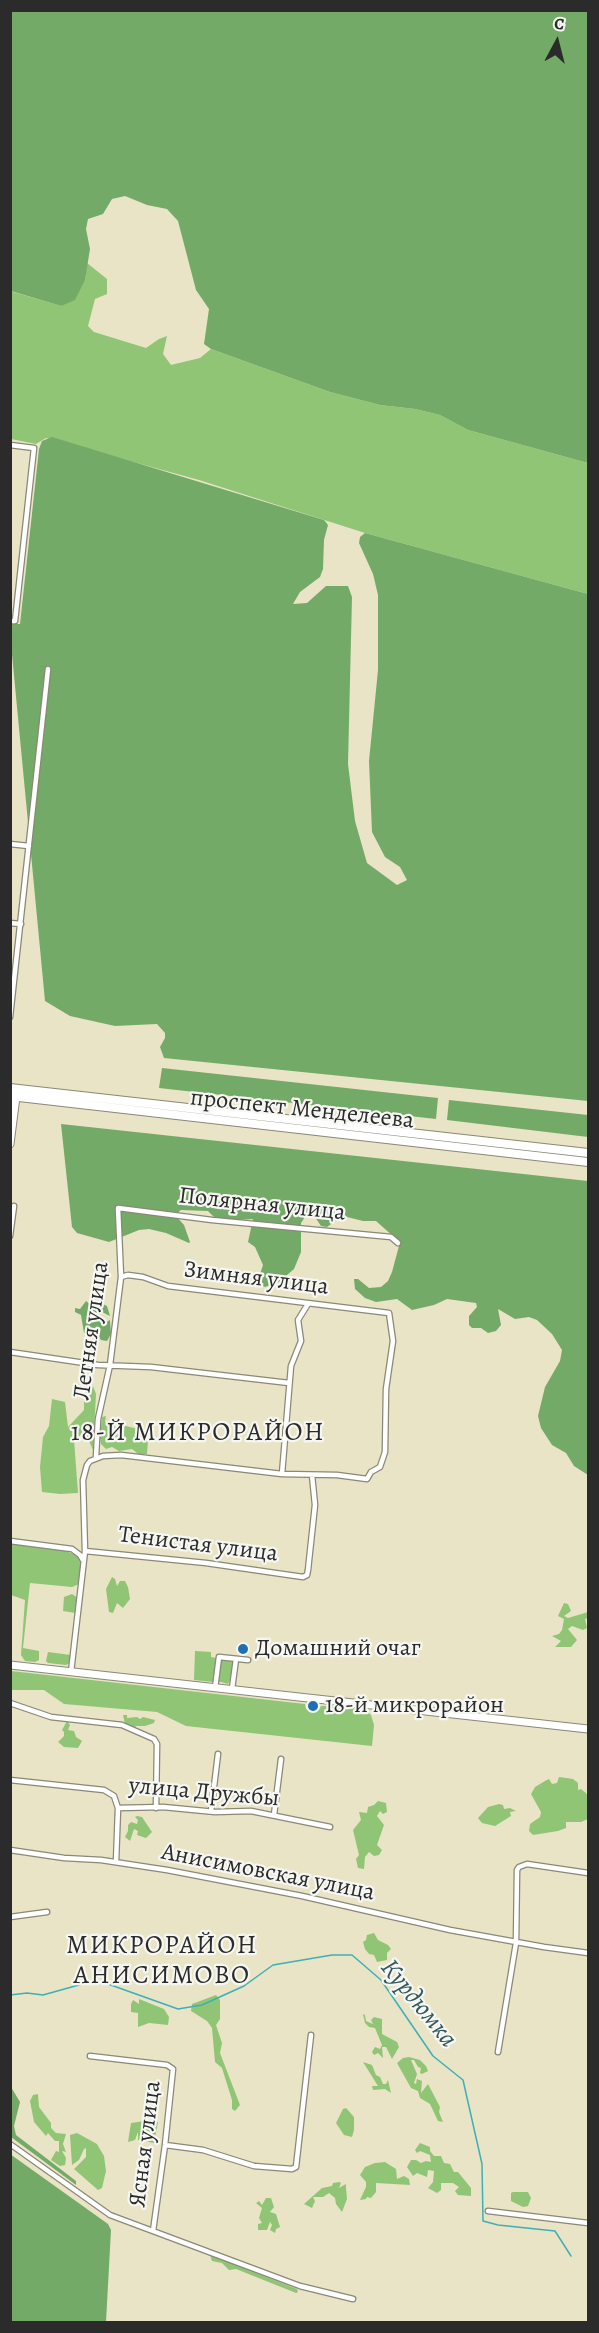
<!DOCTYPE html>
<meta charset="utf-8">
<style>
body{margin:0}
#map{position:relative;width:599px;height:2333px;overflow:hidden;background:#e9e4c5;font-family:Alegreya,serif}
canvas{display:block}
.frame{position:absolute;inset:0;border:12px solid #2b2b2b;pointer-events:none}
.north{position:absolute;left:527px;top:12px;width:60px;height:60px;-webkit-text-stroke:4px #f6f6f2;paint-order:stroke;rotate:7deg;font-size:16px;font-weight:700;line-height:24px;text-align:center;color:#2b2b2b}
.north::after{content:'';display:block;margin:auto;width:21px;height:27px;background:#2b2b2b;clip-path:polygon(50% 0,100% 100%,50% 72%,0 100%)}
</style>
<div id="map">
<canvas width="599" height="2333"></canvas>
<div class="frame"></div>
<div class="north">С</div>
</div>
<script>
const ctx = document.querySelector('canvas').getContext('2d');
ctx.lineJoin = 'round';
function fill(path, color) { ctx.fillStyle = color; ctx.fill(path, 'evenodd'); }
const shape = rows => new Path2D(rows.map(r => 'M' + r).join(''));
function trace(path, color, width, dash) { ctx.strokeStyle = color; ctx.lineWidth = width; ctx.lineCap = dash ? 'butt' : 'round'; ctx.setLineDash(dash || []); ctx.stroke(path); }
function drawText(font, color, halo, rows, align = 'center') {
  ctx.font = font + ' Alegreya,serif'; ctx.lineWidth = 4.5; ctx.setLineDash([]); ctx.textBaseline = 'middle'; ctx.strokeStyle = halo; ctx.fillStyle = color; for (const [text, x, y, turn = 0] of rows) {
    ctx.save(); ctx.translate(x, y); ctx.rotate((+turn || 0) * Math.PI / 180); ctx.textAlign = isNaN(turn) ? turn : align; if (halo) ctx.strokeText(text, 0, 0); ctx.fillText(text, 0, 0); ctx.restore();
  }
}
const green = shape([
 [87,263,107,279,107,294,95,299,88,326,94,332,146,348,159,339,167,336,163,354,171,365,200,358,211,349,330,392,380,405,415,409,440,415,468,430,588,463,588,594,365,533,199,480,46,438,36,444,11,439,10,291,61,306,85,280],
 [93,1386,96,1394,93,1450,85,1432,74,1440,78,1493,60,1494,42,1492,40,1467,43,1437,49,1426,52,1399,65,1402,68,1427,84,1410,84,1394],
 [106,1416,105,1422,111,1426,120,1427,126,1426,146,1431,149,1426,147,1454,138,1454,132,1449,119,1451,112,1447,106,1449,101,1444,100,1437,102,1417],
 [10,1543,64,1550,78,1556,81,1561,79,1584,72,1587,30,1583,23,1648,39,1651,39,1660,35,1662,25,1661,21,1655,25,1600,11,1595],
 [112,1577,115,1579,117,1586,120,1581,125,1581,128,1587,130,1599,123,1608,117,1603,113,1613,109,1612,106,1589],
 [72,1594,78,1598,76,1613,63,1611,64,1597],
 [564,1603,568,1604,571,1611,564,1616,568,1618,588,1612,588,1618,585,1619,587,1628,583,1630,572,1626,568,1629,577,1640,571,1647,555,1647,561,1641,552,1636,559,1634,562,1630,564,1619,558,1616],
 [195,1651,211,1652,211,1657,216,1658,213,1682,194,1680],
 [48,1652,71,1655,70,1663,66,1665,48,1663,46,1661],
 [223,1659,233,1661,231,1678,228,1684,217,1681,220,1661],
 [11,1671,305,1704,306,1709,319,1710,321,1706,331,1706,364,1709,371,1715,374,1725,372,1746,186,1726,157,1712,64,1704,44,1690,11,1690],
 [123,1715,127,1715,127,1718,137,1717,140,1719,143,1717,155,1720,154,1723,145,1726,136,1726,134,1729,129,1727,129,1725,125,1724],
 [67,1721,70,1725,68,1730,74,1731,76,1737,82,1741,78,1748,64,1747,58,1742,64,1736,64,1732,62,1730],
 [559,1777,573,1779,578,1783,578,1790,581,1789,586,1793,588,1797,588,1819,581,1822,566,1822,566,1828,558,1831,533,1835,529,1831,530,1824,540,1817,541,1812,531,1794,535,1787,545,1781,549,1779,552,1784,557,1783],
 [378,1801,386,1803,387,1812,383,1814,380,1811,377,1816,384,1825,377,1845,382,1850,379,1855,374,1856,369,1852,365,1857,364,1869,358,1868,356,1859,359,1855,353,1830,361,1820,359,1812,367,1813,368,1807,374,1805],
 [499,1804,503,1805,504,1809,510,1808,516,1811,510,1812,511,1816,495,1826,482,1823,478,1818,488,1807],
 [137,1816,142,1817,152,1832,146,1838,137,1835,138,1831,134,1829,130,1841,125,1837,128,1831,128,1825,131,1822,137,1824,138,1820,135,1817],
 [374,1933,378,1940,388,1945,391,1949,387,1953,387,1960,377,1962,374,1955,369,1954,365,1949,363,1942,366,1940,367,1935],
 [216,1995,220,2000,220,2019,216,2025,222,2043,220,2053,240,2105,235,2111,232,2109,232,2100,222,2068,215,2062,212,2028,207,2021,191,2011,192,2004],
 [139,1999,164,2009,169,2017,168,2025,149,2023,138,2027,138,2013,131,2012,131,2004,133,2000,139,2004],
 [363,2014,365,2015,366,2021,373,2024,371,2020,374,2017,382,2019,382,2034,397,2042,399,2047,392,2059,386,2047,382,2047,383,2058,378,2053,374,2055,372,2052,375,2047,380,2049,382,2045,375,2028,369,2027,365,2023],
 [409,2057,420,2060,426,2066,428,2071,422,2074,420,2073,421,2068,418,2067,414,2060,411,2060,417,2074,414,2083,416,2084,417,2079,422,2081,421,2093,428,2084,440,2107,439,2112,443,2122,438,2121,430,2104,420,2098,418,2091,411,2088,397,2063,403,2058],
 [363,2062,372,2065,376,2075,380,2077,383,2084,386,2084,388,2080,391,2093,385,2089,373,2090,372,2086,378,2086],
 [38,2094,39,2107,51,2123,51,2128,56,2133,66,2134,63,2144,66,2152,62,2151,66,2158,65,2165,60,2166,51,2160,56,2151,59,2152,59,2141,55,2141,48,2133,46,2136,34,2122,30,2101,33,2095],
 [346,2108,354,2117,354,2130,352,2137,344,2135,336,2123,343,2109],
 [151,2120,158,2122,154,2143,138,2140,138,2132,135,2140,128,2142,131,2123],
 [77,2133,97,2144,104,2156,106,2171,102,2188,98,2190,74,2169,86,2157,86,2148,84,2149,79,2160,72,2165,70,2135],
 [420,2143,430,2147,430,2151,434,2156,441,2156,444,2163,450,2164,454,2172,458,2172,471,2188,471,2196,458,2195,455,2191,459,2187,453,2183,441,2183,441,2190,437,2193,428,2188,433,2182,434,2171,428,2170,427,2177,417,2173,413,2176,407,2167,411,2160,416,2160,421,2163,426,2161,431,2162,430,2155,420,2151,417,2153,415,2150],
 [385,2162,396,2169,397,2179,404,2176,409,2179,410,2185,376,2183,376,2192,371,2198,367,2197,366,2199,360,2200,366,2187,366,2182,360,2175,365,2167,375,2163],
 [339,2182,341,2183,339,2188,346,2184,346,2188,347,2199,342,2212,336,2204,335,2198,329,2193,323,2197,313,2197,315,2201,312,2208,304,2204,322,2188,332,2186,333,2183],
 [513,2192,528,2192,531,2198,528,2206,523,2207,511,2201,511,2193],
 [266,2198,271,2198,274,2207,270,2212,276,2214,280,2227,276,2229,275,2233,270,2230,272,2225,270,2222,267,2230,258,2230,258,2224,262,2223,259,2218,262,2208,256,2203,259,2201,262,2205],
 [210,2255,297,2289,298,2292,296,2293,236,2269,229,2270,222,2263,212,2261]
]);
const forest = shape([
 [10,11,588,11,588,463,468,430,440,415,415,409,380,405,330,392,211,349,204,344,209,309,196,290,178,221,167,209,147,205,125,196,112,199,103,214,88,219,86,229,90,249,85,280,75,300,61,306,11,291],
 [52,437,324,520,328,525,324,540,323,569,320,577,300,592,293,604,307,603,326,586,348,586,352,597,348,764,355,821,367,863,397,885,407,880,400,867,385,857,372,832,369,761,378,670,378,595,373,574,359,543,360,537,365,533,588,594,588,1101,164,1058,160,1047,165,1038,165,1033,157,1024,115,1026,70,1016,45,1001,11,644,10,624,20,624,39,449,42,441],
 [162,1068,438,1098,436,1119,159,1088],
 [449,1100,588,1115,588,1137,447,1120],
 [61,1124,588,1181,588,1475,574,1466,566,1453,552,1445,541,1428,538,1416,545,1387,560,1361,562,1350,552,1334,537,1320,529,1317,515,1319,498,1309,501,1325,496,1331,488,1333,481,1328,472,1328,469,1325,469,1316,477,1307,476,1303,447,1299,434,1305,412,1310,397,1299,376,1302,365,1298,355,1289,354,1279,358,1279,369,1288,381,1287,388,1281,392,1272,399,1246,394,1237,376,1221,363,1221,347,1217,338,1219,327,1227,321,1226,313,1214,307,1214,301,1223,301,1252,294,1269,279,1282,265,1287,257,1283,263,1265,255,1247,248,1242,253,1219,218,1221,208,1211,181,1210,175,1215,184,1225,190,1242,189,1243,166,1233,149,1229,139,1230,109,1242,77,1233,72,1227],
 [86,1301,92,1306,98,1302,107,1306,110,1316,102,1312,99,1314,103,1324,110,1320,111,1334,107,1341,101,1340,97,1335,84,1333,81,1315,75,1312,75,1308,80,1309],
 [10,2069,11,2087,20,2102,14,2126,16,2135,76,2181,76,2185,11,2137],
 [10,2154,108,2224,111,2230,106,2322,11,2322]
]);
const stream = shape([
 [10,1995,27,1993,43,1995,86,1983,108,1984,178,2009,202,2005,244,1986,273,1965,332,1955,352,1955,381,1980,433,2056,463,2080,482,2164,483,2221,498,2225,555,2231,571,2256]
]);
const street = shape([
 [10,445,34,448,15,621,10,621],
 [10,844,29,846],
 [10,923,21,924],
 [10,1017,48,669],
 [10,1236,14,1206],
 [10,1352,98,1365,151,1367,289,1383],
 [96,1457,98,1419,110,1365,121,1277,118,1208,212,1220,391,1237,398,1243],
 [282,1474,291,1366,301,1341,298,1320,308,1304],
 [10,1541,72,1549,80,1555,83,1560],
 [85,1551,206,1563,303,1577,307,1575,308,1570,315,1505,312,1475],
 [71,1672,85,1551,83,1480,87,1465,90,1461,103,1456,121,1455,282,1474,337,1475,367,1479,371,1472,380,1467,385,1452,386,1389,393,1341,389,1313,168,1286,143,1277,128,1275,121,1277],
 [215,1688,219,1657,248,1660],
 [232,1689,236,1659],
 [10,1703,51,1717,122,1725,154,1739,157,1744,156,1808],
 [10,1780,104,1790,114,1796,118,1808,163,1807,215,1812,251,1811,330,1827],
 [211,1811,218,1754],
 [274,1815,281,1759],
 [10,1850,64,1858,101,1860,167,1870,302,1896,450,1930,544,1947,588,1953],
 [116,1862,118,1808],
 [10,1917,47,1912],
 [498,2052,516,1943,517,1870,519,1867,527,1864,588,1873],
 [90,2056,167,2065,173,2069,165,2145,153,2231],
 [10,2144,110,2215,300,2286,353,2299],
 [165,2145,203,2150,254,2166,292,2169,296,2167,311,2035],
 [488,2211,588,2223]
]);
const secondary = shape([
 [10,1144,16,1097],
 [10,1665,588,1729]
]);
const primary = shape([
 [10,1088,588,1153],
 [10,1096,588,1162]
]);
const markers = [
 [243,1649,6,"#1f6fb2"],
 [313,1706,6,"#1f6fb2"]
];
const streetNames = [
 ["проспект Менделеева",302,1110,6],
 ["Полярная улица",262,1205,6],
 ["Зимняя улица",256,1279,7],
 ["Летняя улица",92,1331,-82],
 ["Тенистая улица",198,1545,7],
 ["улица Дружбы",204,1793,5],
 ["Анисимовская улица",268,1873,11],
 ["Ясная улица",146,2144,-83]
];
const poiNames = [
 ["Домашний очаг",255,1649],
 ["18-й микрорайон",325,1706]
];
const neighbourhoodNames = [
 ["18-Й МИКРОРАЙОН",198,1434],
 ["МИКРОРАЙОН",162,1947],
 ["АНИСИМОВО",162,1977]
];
const waterNames = [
 ["Курдюмка",418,2004,51]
];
fill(green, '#90c576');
fill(forest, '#74aa67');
trace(stream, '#3eafb7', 1.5);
trace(street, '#8a8878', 7);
trace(secondary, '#8a8878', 9);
trace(primary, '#8a8878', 10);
trace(street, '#fff', 4.5);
trace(secondary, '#fff', 7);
trace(primary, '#fff', 8);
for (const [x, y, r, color] of markers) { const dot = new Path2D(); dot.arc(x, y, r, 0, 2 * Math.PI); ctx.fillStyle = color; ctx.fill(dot); trace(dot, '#f6f6f2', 2); }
drawText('24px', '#2b2b2b', '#f6f6f2', streetNames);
drawText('24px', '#2b2b2b', '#f6f6f2', poiNames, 'left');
ctx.letterSpacing = '1.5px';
drawText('26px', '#2b2b2b', '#f6f6f2', neighbourhoodNames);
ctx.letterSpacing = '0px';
drawText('italic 26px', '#32595c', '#f6f6f2', waterNames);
</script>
